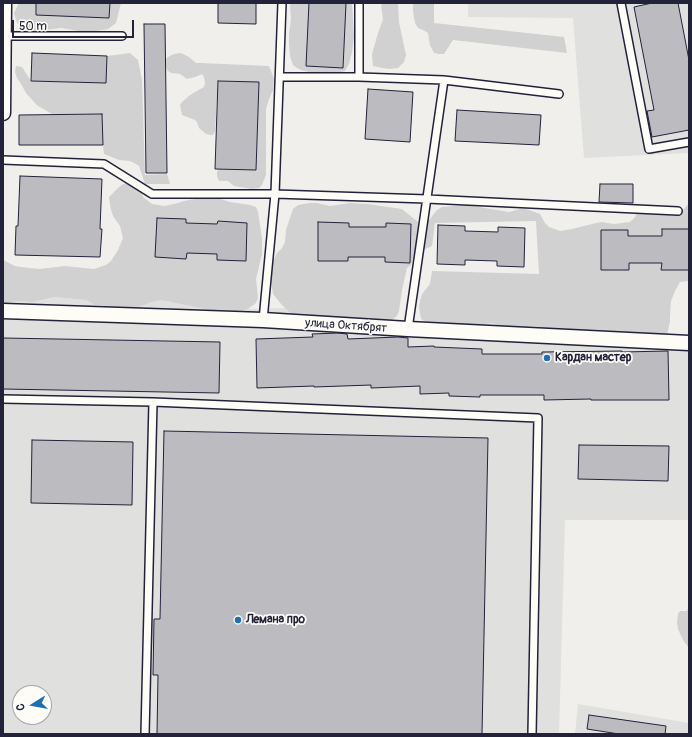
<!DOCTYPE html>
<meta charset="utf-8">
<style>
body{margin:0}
#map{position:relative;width:692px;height:737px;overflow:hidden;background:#f0efec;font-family:Pangolin,sans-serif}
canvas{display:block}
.frame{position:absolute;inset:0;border:4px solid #22223b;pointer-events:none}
.north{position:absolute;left:12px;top:685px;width:40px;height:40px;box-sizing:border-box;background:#fdfcf7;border:1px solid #a5a5ac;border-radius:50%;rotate:259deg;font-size:11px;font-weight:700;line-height:16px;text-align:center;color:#22223b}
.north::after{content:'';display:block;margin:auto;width:14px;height:18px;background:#1f6fb2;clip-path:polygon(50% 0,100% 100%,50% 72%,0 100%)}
.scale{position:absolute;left:12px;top:20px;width:122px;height:18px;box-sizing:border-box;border:2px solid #22223b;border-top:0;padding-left:5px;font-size:12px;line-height:14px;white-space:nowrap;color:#22223b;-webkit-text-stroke:3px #fdfcf7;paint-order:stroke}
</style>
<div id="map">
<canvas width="692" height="737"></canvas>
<div class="frame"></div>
<div class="north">С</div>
<div class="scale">50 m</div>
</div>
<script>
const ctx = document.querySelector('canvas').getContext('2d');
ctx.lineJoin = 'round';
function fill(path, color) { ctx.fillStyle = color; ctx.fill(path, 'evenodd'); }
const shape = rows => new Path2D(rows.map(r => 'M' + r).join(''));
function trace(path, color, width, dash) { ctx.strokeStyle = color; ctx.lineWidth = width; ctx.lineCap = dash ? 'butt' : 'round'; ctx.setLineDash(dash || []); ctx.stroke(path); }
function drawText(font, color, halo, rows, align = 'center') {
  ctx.font = font + ' Pangolin,sans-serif'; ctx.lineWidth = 3.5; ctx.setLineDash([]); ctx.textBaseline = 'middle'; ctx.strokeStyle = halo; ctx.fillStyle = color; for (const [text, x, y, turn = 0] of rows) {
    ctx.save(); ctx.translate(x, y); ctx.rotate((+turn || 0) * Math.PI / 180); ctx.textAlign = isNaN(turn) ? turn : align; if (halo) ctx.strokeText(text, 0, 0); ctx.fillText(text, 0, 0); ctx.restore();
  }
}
const built = shape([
 [468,3,689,3,689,153,584,158,573,18,468,17],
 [54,297,75,299,86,300,95,305,100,305,112,308,138,307,152,302,161,300,219,312,244,311,248,309,285,308,289,312,356,317,362,319,389,322,426,322,431,324,482,327,486,324,494,323,498,326,522,330,526,327,531,326,536,326,646,338,667,335,689,336,689,520,565,520,559,734,3,734,3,304,17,301,33,302],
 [20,693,44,693,44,717,20,717],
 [578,704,689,723,689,734,575,734]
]);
const green = shape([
 [19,3,121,3,116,23,108,29,90,32,85,32,61,28,37,31,29,30,24,28,17,23,14,13],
 [290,3,352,3,354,37,352,52,349,64,345,71,334,74,317,74,301,70,297,68,293,65,290,56,289,44,289,34,291,19],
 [381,3,398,3,399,22,406,55,404,62,398,68,390,69,382,68,373,66,372,55,373,50,379,30,383,20],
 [413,3,434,3,434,23,564,37,567,53,453,40,444,54,439,54,434,53,430,45,428,33,423,30,418,28,415,23,413,11],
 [130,53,138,60,142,80,145,175,167,174,170,184,145,184,139,166,134,163,130,161,119,160,104,154,103,145,102,114,52,114,38,106,34,102,26,93,20,82,17,78,15,72,16,66,22,67,31,81,105,83,107,56],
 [181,53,189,57,196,63,201,63,269,66,271,71,274,79,273,90,269,99,266,109,266,175,262,185,259,188,252,189,234,186,228,181,219,181,218,179,217,176,217,172,219,169,256,170,259,82,218,81,215,131,213,135,211,135,206,134,199,128,197,122,195,120,182,115,180,105,182,102,190,95,204,87,205,83,204,77,202,74,195,77,187,79,180,74,171,73,167,70,165,63,166,59,168,57,174,54],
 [129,183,142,192,143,197,152,204,165,206,178,203,184,201,211,196,230,202,250,205,256,207,258,212,262,238,262,254,256,279,258,298,256,303,248,309,239,312,219,312,161,300,152,302,133,309,112,308,100,305,95,305,86,300,75,299,54,297,33,302,17,301,3,304,3,260,15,266,21,267,39,269,65,266,94,269,106,265,111,261,118,250,123,238,120,226,113,216,111,210,109,197,118,188,123,184],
 [310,203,317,203,330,206,350,203,368,204,381,206,402,209,418,222,424,223,429,220,437,210,442,207,467,205,509,212,520,209,526,209,540,214,545,223,549,227,560,231,572,229,596,223,602,222,614,224,630,222,635,217,637,212,660,213,672,216,678,216,689,203,689,281,680,282,675,291,671,301,670,316,670,321,667,335,646,338,557,331,536,326,531,326,526,327,522,330,502,331,494,323,486,324,482,327,431,324,426,322,421,319,419,307,420,301,422,294,430,284,432,271,539,274,536,221,435,223,432,246,418,252,414,255,411,265,407,268,402,290,399,311,397,316,389,322,367,320,356,317,340,319,293,316,281,304,273,294,272,288,271,276,272,264,277,253,282,248,285,242,286,230,293,209,298,205],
 [689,606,689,648,683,640,678,629,677,622,678,614,680,611,687,611]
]);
const building = shape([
 [36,3,110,3,109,18,36,15,36,3],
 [218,3,256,3,256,24,218,23,218,3],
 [309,3,346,3,343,68,306,66,309,3],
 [652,3,678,3,689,60,689,130,652,137,647,111,654,110,634,7,652,3],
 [144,24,165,24,167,173,146,173,144,24],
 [32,53,107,56,106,83,31,81,32,53],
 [218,81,259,82,256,170,215,169,218,81],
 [368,89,413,92,410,142,365,139,368,89],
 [457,110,541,115,539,145,455,141,457,110],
 [102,114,103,145,19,145,19,115,102,114],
 [20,176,102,179,100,229,102,229,100,257,15,255,16,226,18,226,20,176],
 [600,184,633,184,633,203,599,202,600,184],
 [157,218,186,219,186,223,217,224,218,221,247,223,246,261,217,260,217,254,187,253,186,259,155,257,157,218],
 [318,222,349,223,349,227,386,227,386,223,411,224,410,263,385,262,385,257,348,257,348,261,318,261,318,222],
 [438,225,465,226,465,231,498,232,498,227,525,228,524,267,497,266,497,261,465,260,465,265,437,264,438,225],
 [662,229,689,229,689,270,661,270,662,263,629,263,629,270,601,270,601,230,628,230,628,236,662,236,662,229],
 [338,333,347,334,348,339,398,337,408,338,408,347,434,346,434,347,482,349,482,354,542,354,542,352,622,351,622,352,668,351,669,400,591,400,591,399,544,400,544,395,480,395,480,397,449,396,449,393,420,394,420,386,371,388,371,385,314,387,314,386,257,388,256,339,313,337,312,334,338,333],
 [3,338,220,342,219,393,3,389,3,338],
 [164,431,488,438,482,734,157,734,158,675,153,675,154,619,160,619,164,431],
 [32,440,133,442,132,505,31,503,32,440],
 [579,445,669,446,668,481,578,479,579,445],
 [589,715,666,726,665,734,619,734,587,729,589,715]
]);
const lane = shape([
 [621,3,649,149,689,142],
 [4,36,122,36],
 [280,77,359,77,444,80,559,94],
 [359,77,359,3],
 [3,160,104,164,152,194,275,194,427,199,678,211],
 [263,320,275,194,282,3],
 [408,329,444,80],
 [3,399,153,402],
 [145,734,153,402,538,418,532,734]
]);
const street = shape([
 [3,113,4,3],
 [3,311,263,320,408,329,689,343]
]);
const markers = [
 [547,358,4,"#1f6fb2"],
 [238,620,4,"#1f6fb2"]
];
const streetNames = [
 ["улица Октябрят",346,326,4]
];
const poiNames = [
 ["Кардан мастер",555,358],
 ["Лемана про",246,620]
];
fill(built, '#e0e0df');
fill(green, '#d2d1d1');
fill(building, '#bcbcc0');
trace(building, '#22223b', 1);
trace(lane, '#22223b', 10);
trace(street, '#22223b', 17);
trace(lane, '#fdfcf7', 7);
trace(street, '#fdfcf7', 14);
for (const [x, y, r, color] of markers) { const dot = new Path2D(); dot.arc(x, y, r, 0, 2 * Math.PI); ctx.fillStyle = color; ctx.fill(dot); trace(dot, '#fdfcf7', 1.5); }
drawText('12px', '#22223b', '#fdfcf7', streetNames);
drawText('bold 12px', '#22223b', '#fdfcf7', poiNames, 'left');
</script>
